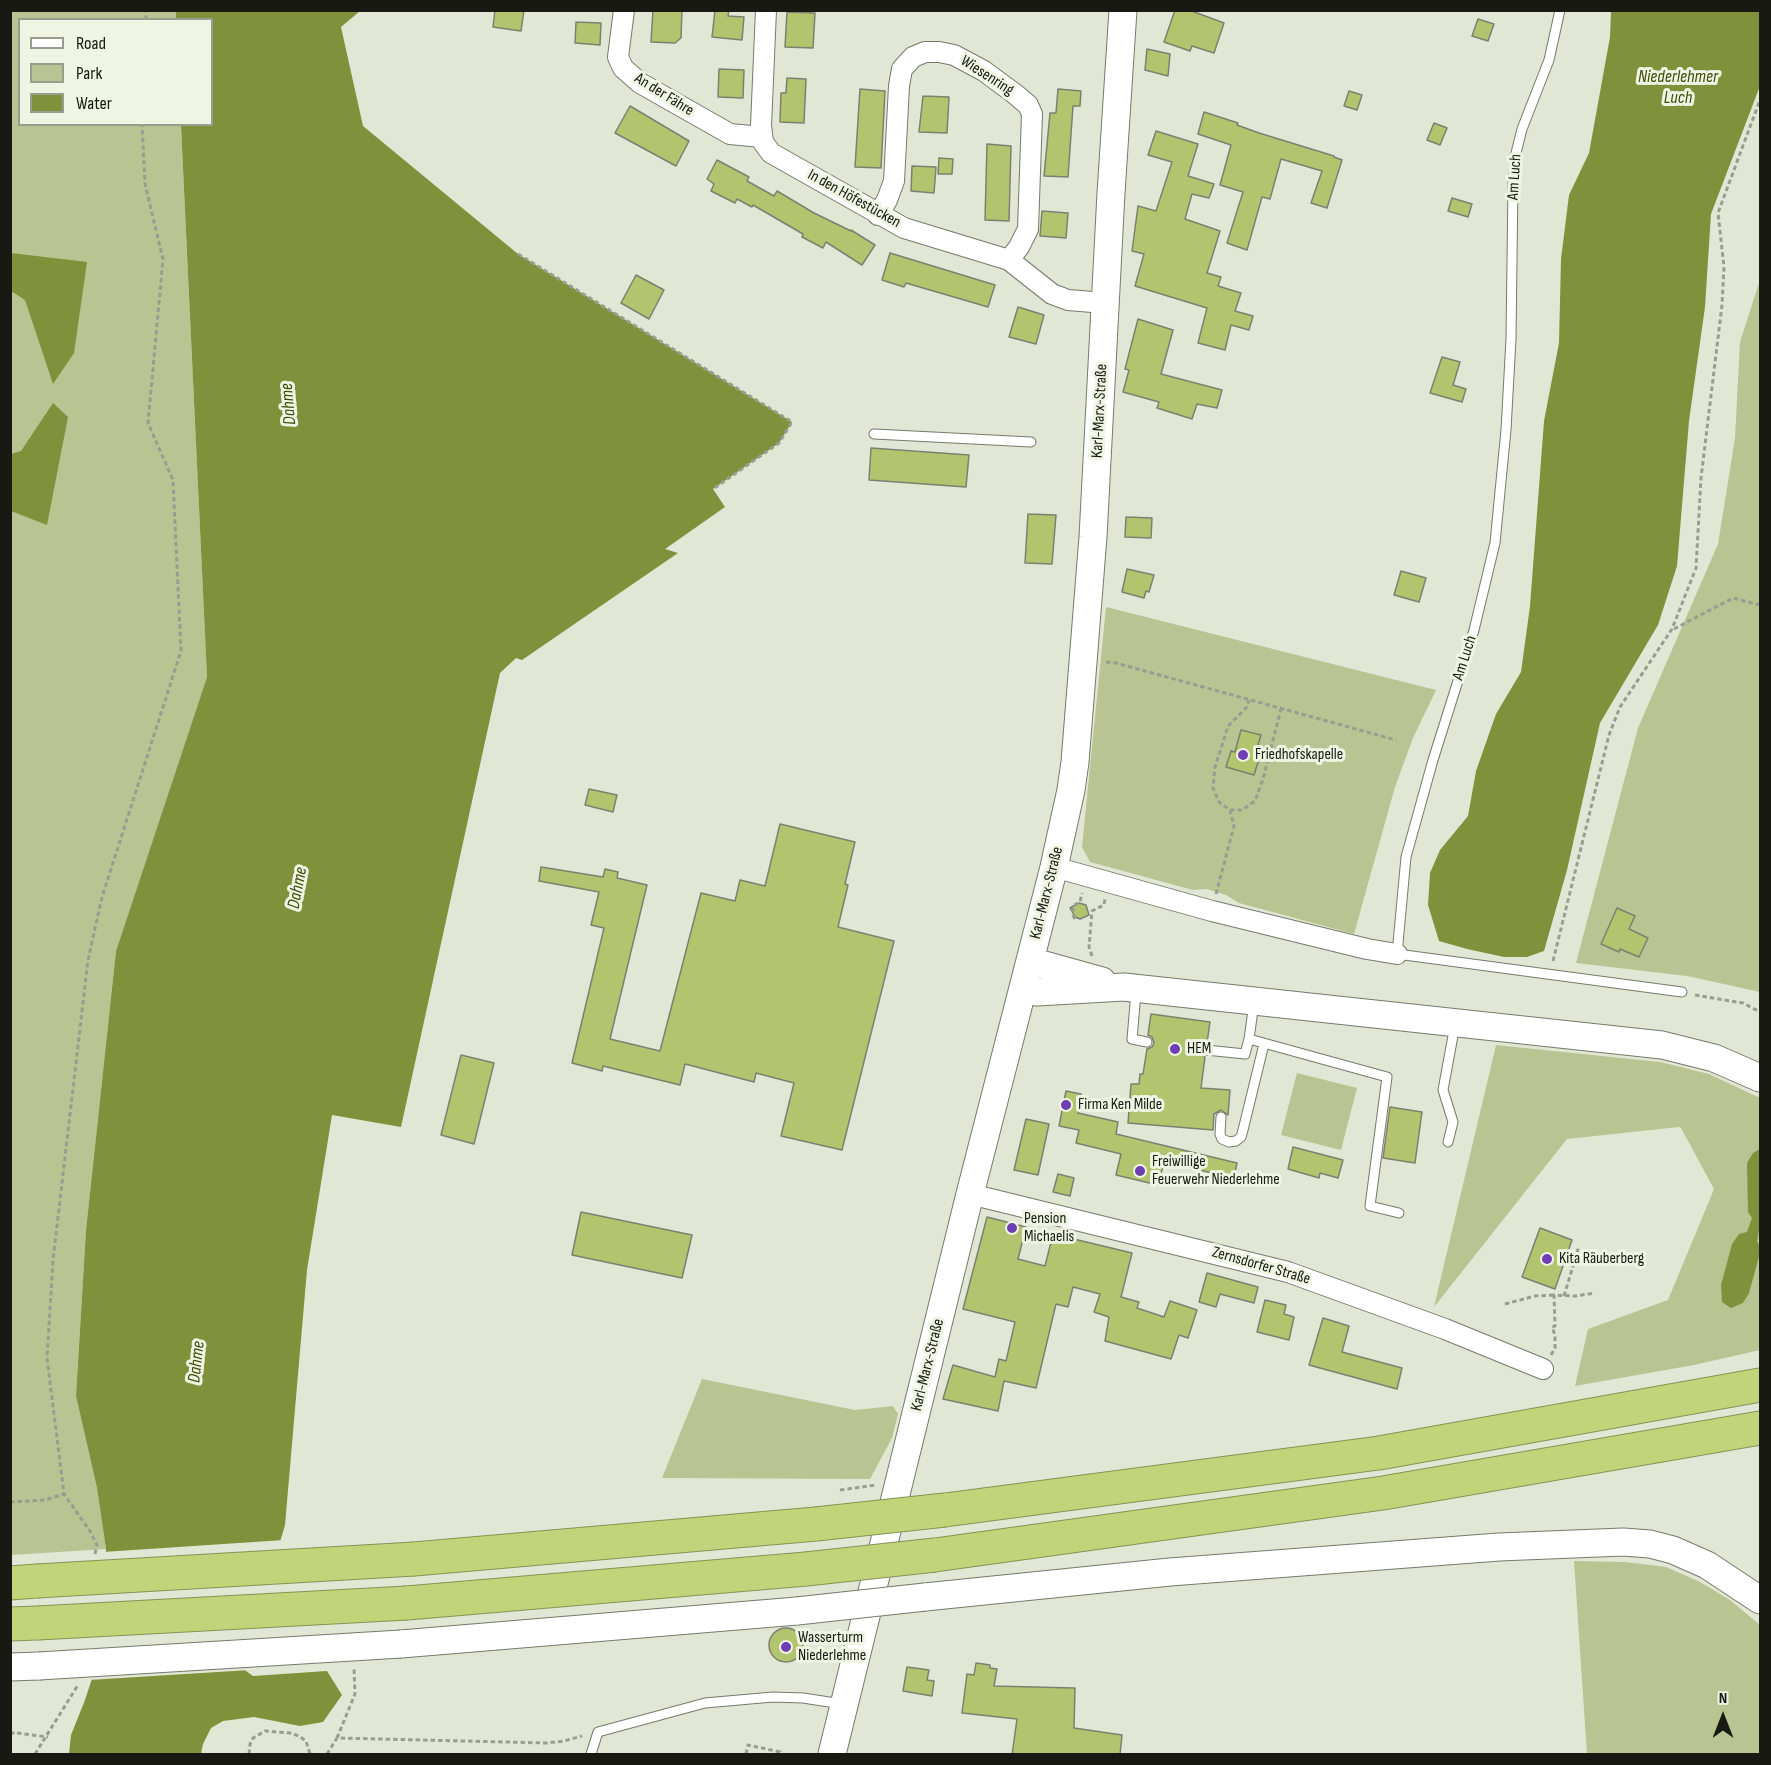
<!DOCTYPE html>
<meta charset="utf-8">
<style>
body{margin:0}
#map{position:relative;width:1771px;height:1765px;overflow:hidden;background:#e2e7d5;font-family:"Sofia Sans Condensed",sans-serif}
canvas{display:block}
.frame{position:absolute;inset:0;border:12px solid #171912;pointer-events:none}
.legend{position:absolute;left:18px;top:18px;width:195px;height:108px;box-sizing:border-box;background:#f0f4e2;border:2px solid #999c8f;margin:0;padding:8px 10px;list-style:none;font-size:18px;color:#171912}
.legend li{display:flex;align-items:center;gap:12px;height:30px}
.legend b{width:30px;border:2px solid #999c8f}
.north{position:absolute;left:1693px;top:1687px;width:60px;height:60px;-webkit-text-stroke:4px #f0f4e2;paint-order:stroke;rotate:0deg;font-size:16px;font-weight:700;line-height:24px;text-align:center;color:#171912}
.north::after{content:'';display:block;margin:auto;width:21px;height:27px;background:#171912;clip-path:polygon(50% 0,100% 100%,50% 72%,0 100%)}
</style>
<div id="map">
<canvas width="1771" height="1765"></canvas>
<div class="frame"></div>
<ul class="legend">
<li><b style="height:8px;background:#fff"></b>Road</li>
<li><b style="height:16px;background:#b9c492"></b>Park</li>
<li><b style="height:16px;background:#81903b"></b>Water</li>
</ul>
<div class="north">N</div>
</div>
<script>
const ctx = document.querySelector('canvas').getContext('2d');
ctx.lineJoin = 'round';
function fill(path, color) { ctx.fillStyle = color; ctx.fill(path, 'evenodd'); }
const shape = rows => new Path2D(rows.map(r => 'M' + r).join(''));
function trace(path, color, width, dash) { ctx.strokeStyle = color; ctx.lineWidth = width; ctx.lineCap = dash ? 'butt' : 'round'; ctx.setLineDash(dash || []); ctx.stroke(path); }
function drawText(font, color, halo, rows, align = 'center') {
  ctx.font = font + ' "Sofia Sans Condensed",sans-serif'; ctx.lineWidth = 6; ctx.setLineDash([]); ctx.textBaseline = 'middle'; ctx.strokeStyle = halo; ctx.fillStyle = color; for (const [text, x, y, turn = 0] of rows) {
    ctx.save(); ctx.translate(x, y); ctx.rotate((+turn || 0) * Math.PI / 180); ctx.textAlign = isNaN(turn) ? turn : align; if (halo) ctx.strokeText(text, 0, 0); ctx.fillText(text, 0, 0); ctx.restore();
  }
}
const green = shape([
 [11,11,176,11,176,19,20,20,20,124,181,125,207,677,116,951,86,1230,76,1396,97,1488,106,1549,11,1555],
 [1760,280,1760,992,1687,976,1576,963,1638,728,1718,544,1735,438,1740,342],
 [1106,607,1436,690,1413,738,1395,787,1354,934,1239,903,1226,895,1207,889,1193,890,1090,862,1082,847],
 [1496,1045,1660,1062,1709,1074,1760,1098,1760,1350,1694,1365,1575,1386,1588,1329,1668,1300,1714,1189,1681,1128,1679,1127,1567,1139,1434,1307],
 [1297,1073,1357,1088,1341,1150,1281,1135],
 [702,1379,855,1410,893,1406,898,1414,892,1438,870,1479,662,1478],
 [1574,1561,1625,1562,1666,1567,1700,1582,1730,1600,1760,1625,1760,1754,1587,1754]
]);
const water = shape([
 [176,11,360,11,341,27,363,126,518,254,792,422,779,443,713,489,725,507,665,549,678,553,522,660,516,658,500,673,401,1127,332,1115,307,1270,285,1525,280,1542,225,1546,214,1648,253,1676,327,1671,342,1695,323,1722,300,1726,254,1717,223,1721,211,1728,203,1744,201,1754,69,1754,71,1735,85,1700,103,1645,106,1549,97,1488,76,1396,86,1230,116,951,207,677,181,125,212,124,212,20,176,19],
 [1611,11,1760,11,1760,86,1711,214,1705,307,1689,421,1677,566,1658,625,1600,723,1567,870,1544,951,1527,957,1504,957,1467,949,1439,941,1428,905,1430,873,1440,850,1468,816,1476,771,1496,714,1521,672,1530,606,1544,421,1559,343,1561,259,1569,195,1589,153,1610,37],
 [11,253,87,262,74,353,53,384,25,300,11,291],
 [53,403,68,417,47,525,11,511,11,454,21,451],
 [1760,1149,1760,1226,1757,1241,1760,1247,1760,1253,1749,1293,1743,1303,1731,1308,1722,1302,1721,1285,1732,1244,1739,1234,1747,1232,1752,1218,1748,1212,1747,1163,1753,1153]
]);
const pier = shape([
 [284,1540,280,1545,227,1549,217,1647,250,1670,89,1680,100,1645,103,1552]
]);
const building = shape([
 [495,10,524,10,521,31,493,27,495,10],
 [653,10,682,10,681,38,675,43,651,42,653,10],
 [715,10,729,10,728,16,744,17,742,40,712,37,715,10],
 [1175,10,1189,10,1224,23,1214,53,1192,46,1190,51,1164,42,1175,10],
 [787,12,815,13,813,48,785,47,787,12],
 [1478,19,1494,24,1488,41,1472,36,1478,19],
 [576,22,601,23,600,45,575,43,576,22],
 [1147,49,1170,54,1168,76,1145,70,1147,49],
 [719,69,744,70,743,98,718,97,719,69],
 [787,78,806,79,804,123,780,122,781,93,786,93,787,78],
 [860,89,885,91,881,168,855,167,860,89],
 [1058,89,1081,91,1080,106,1073,106,1068,177,1044,176,1050,113,1056,113,1058,89],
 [1349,91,1362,95,1357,110,1344,106,1349,91],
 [923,96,949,97,947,133,919,132,923,96],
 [630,106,689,141,676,166,615,133,630,106],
 [1204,112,1238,123,1237,125,1259,133,1334,156,1334,157,1342,160,1327,208,1311,203,1322,171,1281,159,1270,199,1262,197,1247,250,1227,243,1243,192,1220,185,1231,145,1198,134,1204,112],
 [1434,123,1447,128,1440,145,1427,140,1434,123],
 [1156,131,1198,144,1188,176,1214,184,1209,198,1192,194,1185,219,1220,231,1207,273,1221,277,1218,286,1241,293,1235,311,1253,316,1249,330,1231,325,1225,350,1198,343,1207,308,1135,286,1144,254,1132,251,1138,206,1156,211,1172,162,1148,155,1156,131],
 [987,144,1011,146,1009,221,985,220,987,144],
 [939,158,953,159,952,174,938,174,939,158],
 [717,160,749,177,747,181,774,196,777,191,814,213,851,231,851,230,875,245,862,265,826,242,823,248,802,237,803,234,753,205,752,207,737,199,735,203,711,191,714,184,707,179,717,160],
 [912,166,936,167,934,193,911,191,912,166],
 [1452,198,1472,204,1468,217,1448,211,1452,198],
 [1042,211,1068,213,1066,238,1040,236,1042,211],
 [890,253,995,285,988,307,906,283,904,287,882,280,890,253],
 [636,275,664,290,649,319,621,303,636,275],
 [1018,307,1044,315,1036,344,1009,337,1018,307],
 [1138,319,1173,330,1161,374,1222,390,1217,408,1197,404,1192,419,1157,408,1159,402,1123,392,1129,370,1125,369,1138,319],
 [1442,357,1460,362,1453,385,1466,389,1462,402,1430,393,1442,357],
 [871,448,969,455,966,487,869,480,871,448],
 [1028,514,1056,515,1052,564,1025,563,1028,514],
 [1126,517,1152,518,1151,538,1125,537,1126,517],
 [1127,569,1154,575,1149,592,1146,591,1144,598,1122,592,1127,569],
 [1401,571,1426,578,1419,602,1394,595,1401,571],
 [1241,730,1261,735,1254,758,1259,759,1254,775,1226,767,1231,751,1235,752,1241,730],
 [589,789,617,795,613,812,585,805,589,789],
 [780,824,855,842,845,884,848,885,838,927,894,941,842,1150,781,1136,794,1083,756,1073,754,1082,685,1064,680,1085,603,1066,602,1071,572,1063,604,928,591,925,599,892,539,881,541,867,603,877,605,869,618,872,617,878,647,885,610,1039,660,1051,701,893,735,901,740,880,765,886,780,824],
 [1079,903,1086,905,1089,915,1080,919,1075,917,1070,908,1079,903],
 [1617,908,1635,916,1629,929,1648,938,1639,957,1620,949,1619,952,1601,944,1617,908],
 [1151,1014,1210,1022,1207,1043,1203,1044,1199,1049,1200,1053,1205,1057,1201,1088,1230,1090,1228,1115,1221,1110,1214,1114,1213,1130,1128,1123,1131,1084,1139,1084,1140,1074,1143,1074,1147,1049,1152,1047,1154,1043,1152,1037,1148,1035,1151,1014],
 [461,1055,494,1063,474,1144,441,1135,461,1055],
 [1066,1091,1081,1094,1078,1113,1118,1122,1116,1134,1237,1163,1234,1178,1181,1166,1163,1166,1158,1185,1116,1175,1121,1154,1076,1143,1079,1130,1059,1126,1066,1091],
 [1390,1107,1422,1112,1415,1163,1383,1158,1390,1107],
 [1026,1119,1049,1124,1038,1175,1014,1170,1026,1119],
 [1293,1147,1343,1160,1338,1178,1320,1173,1319,1178,1288,1169,1293,1147],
 [1058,1174,1074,1178,1070,1196,1053,1192,1058,1174],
 [581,1212,692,1235,682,1278,572,1255,581,1212],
 [987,1217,1026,1227,1018,1259,1045,1266,1053,1234,1132,1253,1121,1297,1139,1302,1137,1308,1164,1317,1170,1301,1197,1310,1188,1338,1179,1335,1171,1359,1105,1341,1109,1317,1094,1312,1100,1294,1073,1287,1068,1307,1056,1304,1036,1388,1004,1381,998,1411,943,1399,953,1365,995,1377,999,1359,1006,1361,1015,1322,963,1309,987,1217],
 [1540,1228,1572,1240,1555,1289,1522,1277,1540,1228],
 [1207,1273,1258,1287,1254,1303,1220,1294,1216,1307,1199,1302,1207,1273],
 [1265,1300,1286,1305,1284,1314,1294,1317,1289,1340,1257,1332,1265,1300],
 [1323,1318,1349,1326,1342,1352,1402,1368,1397,1389,1309,1365,1323,1318],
 '769 1645a17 17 0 1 1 34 0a17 17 0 1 1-34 0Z',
 [976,1663,990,1665,990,1668,997,1669,994,1686,1075,1688,1074,1728,1122,1735,1120,1755,1012,1755,1017,1719,962,1713,967,1674,974,1675,976,1663],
 [907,1667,929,1670,927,1680,934,1681,932,1696,903,1691,907,1667]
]);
const path = shape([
 [146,20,146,10],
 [518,254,792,422,779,443,713,489],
 [1674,629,1733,598,1760,605],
 [1106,662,1116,663,1396,740],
 [1230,810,1242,810,1255,801,1263,779,1281,709],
 [1216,894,1234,826,1230,810,1219,802,1213,788,1215,767,1228,726,1247,707,1249,700],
 [1075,919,1072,913,1074,905,1080,902,1082,893],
 [1092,956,1089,947,1092,911,1104,905,1105,899],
 [1553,961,1609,735,1620,707,1672,629,1696,568,1701,478,1722,305,1724,267,1718,213,1760,100],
 [1695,995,1743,1003,1760,1012],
 [1564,1296,1579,1246],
 [1505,1304,1535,1296,1554,1295],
 [1551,1355,1555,1348,1555,1335,1552,1327,1555,1326,1554,1295,1575,1296,1595,1293],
 [840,1490,876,1485],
 [10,1502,45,1500,64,1494],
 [95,1554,97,1545,90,1531,64,1494,47,1358,53,1260,88,960,102,897,181,651,173,480,148,423,163,259,145,184,142,124],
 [10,1733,17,1733],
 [337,1738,355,1694,354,1668],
 [35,1754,78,1685],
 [249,1754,250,1744,253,1738,265,1731,290,1733,299,1736,306,1741,310,1754],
 [327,1754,337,1738,547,1743,564,1741,582,1736],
 [746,1754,748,1745,780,1752,780,1754]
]);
const lane = shape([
 [1560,10,1549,60,1522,129,1516,153,1513,183,1511,339,1506,430,1495,543,1474,630,1433,760,1406,857,1397,954,1682,992],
 [874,434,1031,442],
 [1136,992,1132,1039,1147,1042],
 [1249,1039,1387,1077,1370,1206,1399,1213],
 [1206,1050,1245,1054,1249,1039,1254,1003],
 [1221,1117,1220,1134,1222,1139,1229,1142,1236,1141,1241,1137,1243,1130,1264,1044],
 [1448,1142,1453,1122,1443,1090,1455,1025],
 [591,1754,598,1732,705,1703,773,1697,803,1698,842,1704]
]);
const street = shape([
 [624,10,618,57,623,68,640,83,730,134,762,137],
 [766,10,761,126,763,142,771,153,904,228,1009,260,1052,294,1068,300,1105,303],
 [878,215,887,200,894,181,899,86,902,69,913,57,925,52,939,52,954,55,984,71,1015,94,1028,105,1032,114,1028,229,1019,247,1009,260],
 [1054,867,1212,911,1367,949,1397,954],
 [970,1194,1288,1272,1445,1329,1543,1369]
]);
const secondary = shape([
 [1030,961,1102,981],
 [1023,988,1037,992,1124,987,1662,1045,1714,1058,1760,1078],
 [925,1597,1170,1572,1499,1547,1623,1542,1650,1544,1673,1550,1707,1565,1760,1600],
 [401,1644,797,1611],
 [10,1667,39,1666],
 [832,1754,970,1194,1054,867,1071,790,1075,762,1093,537,1111,193,1123,10]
]);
const highway = shape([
 [945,1510,1379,1453,1760,1385],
 [935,1555,1383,1493,1760,1428],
 [414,1559,816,1524],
 [10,1583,37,1581],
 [407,1603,806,1569],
 [10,1624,38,1623]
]);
const pathBridge = shape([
 [17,1733,48,1737]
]);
const secondaryBridge = shape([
 [797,1611,925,1597],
 [39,1666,401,1644]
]);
const highwayBridge = shape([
 [816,1524,945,1510],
 [806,1569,935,1555],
 [37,1581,414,1559],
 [38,1623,407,1603]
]);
const markers = [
 [1243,755,6,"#6f3eb5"],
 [1175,1049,6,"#6f3eb5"],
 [1066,1105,6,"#6f3eb5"],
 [1140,1171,6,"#6f3eb5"],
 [1012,1228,6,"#6f3eb5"],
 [1547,1259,6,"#6f3eb5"],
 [786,1647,6,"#6f3eb5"]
];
const streetNames = [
 ["Wiesenring",987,76,33],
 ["An der Fähre",664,95,32],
 ["Am Luch",1515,177,-86],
 ["In den Höfestücken",854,199,29],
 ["Karl-Marx-Straße",1100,411,-87],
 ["Am Luch",1465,658,-72],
 ["Karl-Marx-Straße",1047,893,-76],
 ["Zernsdorfer Straße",1261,1266,16],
 ["Karl-Marx-Straße",928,1365,-76]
];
const poiNames = [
 ["Friedhofskapelle",1255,755],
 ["HEM",1187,1049],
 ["Firma Ken Milde",1078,1105],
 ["Freiwillige",1152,1162],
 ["Feuerwehr Niederlehme",1152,1180],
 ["Pension",1024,1219],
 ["Michaelis",1024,1237],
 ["Kita Räuberberg",1559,1259],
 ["Wasserturm",798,1638],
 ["Niederlehme",798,1656]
];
const waterNames = [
 ["Niederlehmer",1678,77],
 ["Luch",1678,98],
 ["Dahme",289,404,-95],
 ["Dahme",298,888,-79],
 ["Dahme",197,1362,-84]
];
fill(green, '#b9c492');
fill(water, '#81903b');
fill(pier, '#e2e7d5');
fill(building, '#b3c46e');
trace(building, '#7c8070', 1.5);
trace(lane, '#767a6a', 11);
trace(street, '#767a6a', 22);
trace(secondary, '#767a6a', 29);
trace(highway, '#869355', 35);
trace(path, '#999d8f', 3, [4.5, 3]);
trace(lane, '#fff', 9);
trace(street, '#fff', 20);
trace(secondary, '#fff', 27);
trace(highway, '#c1d479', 33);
trace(secondaryBridge, '#767a6a', 29, []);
trace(highwayBridge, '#869355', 35, []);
trace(pathBridge, '#999d8f', 3, [4.5, 3]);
trace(secondaryBridge, '#fff', 27);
trace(highwayBridge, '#c1d479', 33);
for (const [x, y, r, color] of markers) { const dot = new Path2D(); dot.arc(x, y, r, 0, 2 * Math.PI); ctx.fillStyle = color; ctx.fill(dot); trace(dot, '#f0f4e2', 2); }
drawText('16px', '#171912', '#f0f4e2', streetNames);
drawText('16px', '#171912', '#f0f4e2', poiNames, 'left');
drawText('italic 18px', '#414b09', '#f0f4e2', waterNames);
</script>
